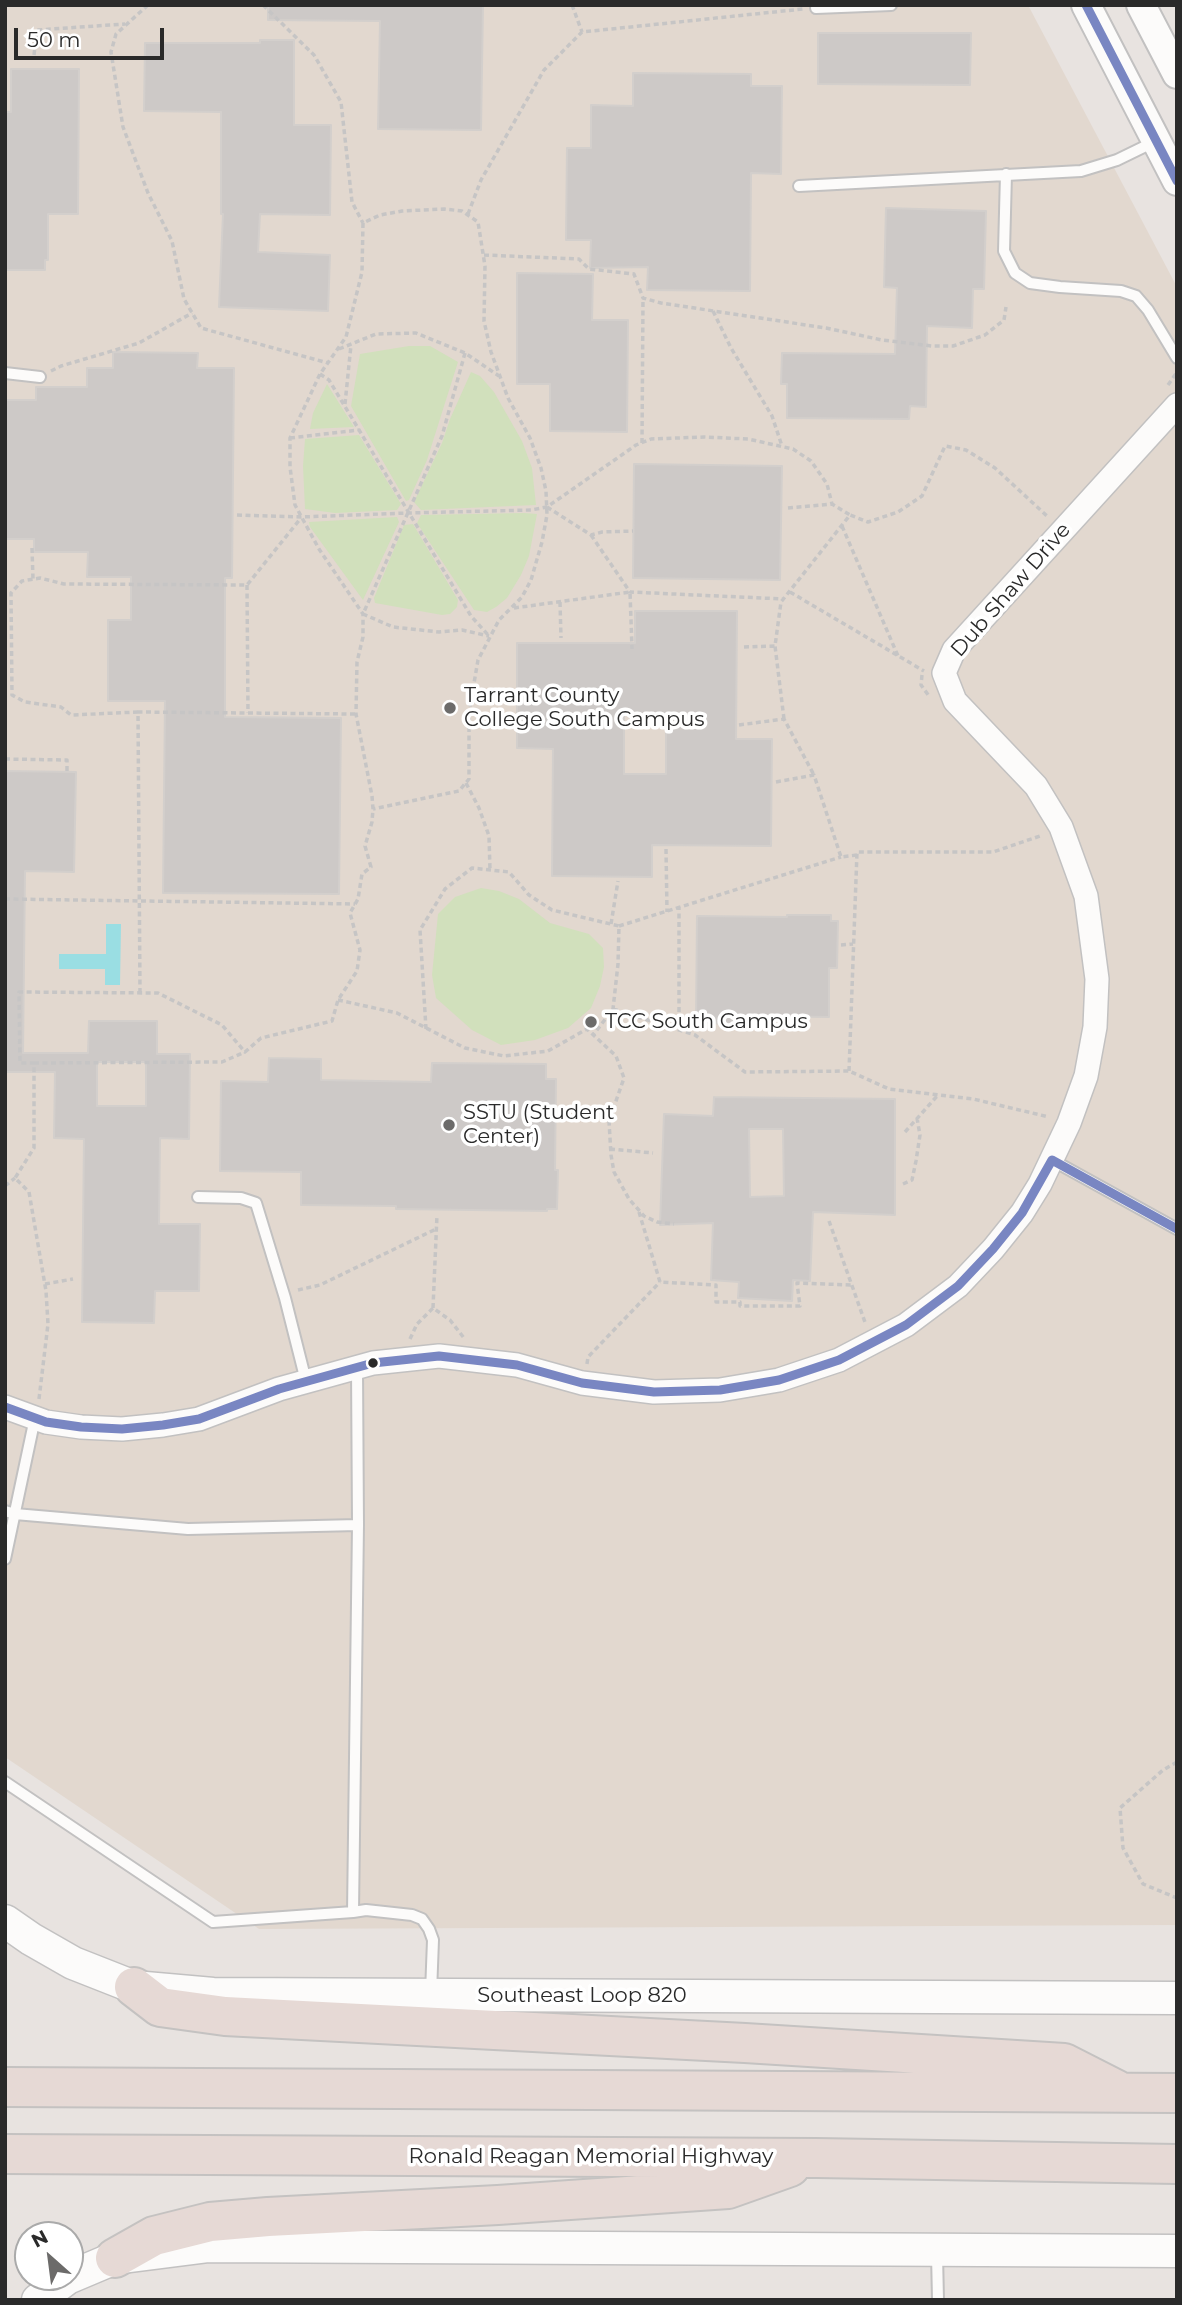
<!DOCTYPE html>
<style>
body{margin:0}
#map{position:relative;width:1182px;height:2305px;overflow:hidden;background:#e8e3e0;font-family:Montserrat,sans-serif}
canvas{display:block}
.frame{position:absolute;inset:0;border:7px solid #2a2a2a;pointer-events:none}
.north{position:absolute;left:14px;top:2221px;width:70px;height:70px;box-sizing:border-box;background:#fff;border:2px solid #aaa;border-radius:50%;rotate:332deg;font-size:19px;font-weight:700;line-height:28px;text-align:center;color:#2a2a2a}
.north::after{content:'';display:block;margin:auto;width:24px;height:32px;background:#6c6b6a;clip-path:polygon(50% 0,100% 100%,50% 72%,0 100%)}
.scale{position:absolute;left:14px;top:28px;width:150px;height:32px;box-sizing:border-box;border:4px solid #2a2a2a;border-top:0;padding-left:9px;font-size:21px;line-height:24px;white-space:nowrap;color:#2a2a2a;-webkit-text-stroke:5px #fff;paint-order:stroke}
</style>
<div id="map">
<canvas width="1182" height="2305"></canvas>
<div class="frame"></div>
<div class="north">N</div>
<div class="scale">50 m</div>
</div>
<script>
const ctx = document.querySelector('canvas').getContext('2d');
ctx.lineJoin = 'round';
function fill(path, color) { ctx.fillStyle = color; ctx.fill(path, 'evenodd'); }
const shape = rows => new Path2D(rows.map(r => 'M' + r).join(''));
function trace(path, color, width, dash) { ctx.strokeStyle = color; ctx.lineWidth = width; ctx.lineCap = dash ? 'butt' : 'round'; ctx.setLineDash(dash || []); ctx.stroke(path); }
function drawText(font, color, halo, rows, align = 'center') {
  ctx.font = font + ' Montserrat,sans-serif'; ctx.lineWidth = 7; ctx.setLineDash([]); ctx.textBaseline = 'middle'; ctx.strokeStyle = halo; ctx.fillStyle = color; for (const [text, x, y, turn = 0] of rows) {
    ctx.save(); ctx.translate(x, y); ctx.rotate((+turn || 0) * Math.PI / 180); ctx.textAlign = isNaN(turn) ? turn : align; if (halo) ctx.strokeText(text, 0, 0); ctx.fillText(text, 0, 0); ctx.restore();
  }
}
const education = shape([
 [5,5,1028,5,1177,287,1177,1925,259,1929,5,1757]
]);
const green = shape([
 [409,346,430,346,458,362,427,460,409,500,406,501,351,406,360,354],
 [471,372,480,376,494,392,522,441,532,468,536,505,421,510,414,502,442,443,450,419],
 [327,384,354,427,310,429,313,413],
 [359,435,401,504,397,510,335,513,305,509,303,466,305,439],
 [524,513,537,514,529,556,521,575,507,598,496,607,487,612,474,610,417,523,421,515],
 [397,517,399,522,363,600,310,527,309,522],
 [413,524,458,600,457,607,450,614,442,615,375,603,374,598,404,525],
 [481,888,499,891,519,899,550,923,589,934,603,948,604,967,600,986,591,1008,568,1028,535,1040,501,1045,472,1030,436,998,432,975,438,914,455,897]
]);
const water = shape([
 [106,924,121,924,120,985,105,985,105,969,59,969,59,954,106,954]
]);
const building = shape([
 [268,5,483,5,481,130,378,129,380,21,268,20,268,5],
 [818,33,971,33,970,85,818,84,818,33],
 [260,40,294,40,294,125,331,125,330,215,260,214,258,252,330,255,328,311,219,307,223,214,221,214,221,112,144,111,145,43,260,43,260,40],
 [11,69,79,69,78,214,48,214,48,260,45,260,45,270,5,270,5,112,11,112,11,69],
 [633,73,751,74,751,86,782,86,781,174,751,173,750,291,647,290,648,267,590,268,591,240,566,240,567,148,591,148,591,105,633,106,633,73],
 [886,208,986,211,984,289,973,289,972,328,927,326,926,407,910,406,909,419,787,418,787,384,781,384,782,353,895,354,897,288,884,287,886,208],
 [517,273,593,274,592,320,628,320,627,432,550,431,550,384,517,384,517,273],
 [113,352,198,353,197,368,234,368,232,578,225,578,225,717,341,718,339,894,163,893,165,701,108,701,108,620,131,620,131,577,87,577,88,552,34,552,34,539,5,539,5,400,36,400,36,387,87,387,87,368,113,368,113,352],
 [634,464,782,466,780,580,633,578,634,464],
 [635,611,737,611,736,739,772,739,771,846,652,845,652,877,552,876,553,749,517,748,517,643,635,643,635,611],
 [624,714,666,714,666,774,624,774,624,714],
 [5,771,76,772,74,872,25,871,23,1053,88,1053,89,1021,157,1021,157,1054,190,1054,189,1139,160,1138,159,1224,200,1224,199,1291,155,1291,154,1323,82,1322,84,1139,54,1138,55,1072,5,1072,5,771],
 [97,1062,146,1062,146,1106,97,1106,97,1062],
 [787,915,831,915,831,921,838,921,837,968,829,968,829,1017,751,1016,751,1024,696,1023,697,916,787,917,787,915],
 [269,1058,321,1059,321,1080,431,1082,432,1063,546,1064,546,1079,556,1079,555,1170,558,1170,557,1209,547,1209,547,1211,396,1209,396,1206,301,1205,301,1172,220,1171,221,1081,268,1082,269,1058],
 [714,1097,895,1099,895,1215,813,1212,810,1281,793,1280,792,1301,738,1298,739,1282,711,1280,713,1223,660,1225,664,1114,713,1116,714,1097],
 [749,1129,783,1129,784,1196,750,1197,749,1129]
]);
const path = shape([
 [148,5,116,34,111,52,123,127,148,193,172,241,184,299,201,328,328,363],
 [263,5,314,55,341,102,352,202,363,223],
 [572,5,582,32],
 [34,55,37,30,125,24],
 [468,214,481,180,544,70,582,32,803,9],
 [484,255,579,259,589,269,634,274,643,298,661,303,826,328,882,340,932,346,953,346,985,335,1004,320,1006,307],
 [713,311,731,348,772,416,782,446],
 [339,349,376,334,416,333,465,353,499,376],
 [465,353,442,436,363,614,393,627,439,632,462,630,489,636],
 [51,371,61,366,139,343,192,313],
 [320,374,329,380,471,616,489,636],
 [1168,385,1177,372],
 [345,404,351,345],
 [290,438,359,430],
 [642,443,643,298],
 [547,507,591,535,602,532,633,531],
 [788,508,832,504,850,515],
 [237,515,301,517,408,513,531,510,547,507,636,445,651,439,704,437,748,439,793,449,811,461,827,484,832,504],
 [842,526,898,656],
 [591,535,630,592,784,599],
 [32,548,33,579],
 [247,585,248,713],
 [790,592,924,671],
 [560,602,561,638],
 [514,608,630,592,632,649],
 [744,647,775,646],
 [922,675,921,685,929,696],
 [138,712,71,715,61,707,25,702,12,695,11,593,22,581,40,578,64,584,247,585,301,518],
 [784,719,775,646,781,602,850,515,868,522,898,512,922,496,945,446,966,450,995,468,1047,516],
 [739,725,784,719,814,775],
 [5,759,67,760,67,771],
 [776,782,814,775,841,857,857,855],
 [466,783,479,808,489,836,490,870],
 [666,849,667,912],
 [5,899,355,904],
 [611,924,618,881],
 [619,926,841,857],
 [841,945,853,944],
 [140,993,138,712,355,714],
 [338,1000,397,1013,465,1048,504,1056,548,1051,587,1029,616,1056,624,1078,609,1121,611,1155,614,1172,629,1199,644,1216,657,1222,674,1224],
 [613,1009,695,1035,745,1072,849,1071,889,1089,973,1099,1049,1117],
 [426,1029,420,930,445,889,472,868,509,872,529,895,552,910,619,926,618,964,613,1009,594,1034],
 [679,1029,679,909],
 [34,1063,222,1062,245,1052],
 [849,1071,857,852,993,852,1043,835],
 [905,1132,938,1095],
 [610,1149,653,1153],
 [903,1184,912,1180,916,1161,920,1135,917,1118],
 [5,1186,15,1178],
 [639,1212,660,1282,716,1285,716,1302,740,1302,740,1306,800,1306,797,1283,852,1285],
 [829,1221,866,1325],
 [45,1284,73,1279],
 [298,1290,320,1285,436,1229],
 [433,1308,437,1215],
 [410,1339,417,1324,433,1308,450,1320,464,1338],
 [587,1364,588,1357,660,1282],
 [39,1399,48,1324,46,1291,29,1192,15,1178,34,1148,34,1063,20,1063,19,992,158,993,222,1025,245,1052,261,1038,332,1021,338,1000,357,971,360,950,350,913,358,899,362,874,371,867,365,846,372,822,373,809,372,796,356,714,357,662,363,637,363,614,319,549,295,505,290,467,290,438,320,374,346,337,362,272,363,223,380,215,402,211,444,209,462,211,478,222,485,266,484,321,491,352,508,398,530,438,541,468,546,491,547,515,542,542,531,580,522,597,499,620,478,660,469,712,469,779,459,791,373,809],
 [1177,1762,1163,1770,1120,1808,1123,1848,1143,1884,1177,1898]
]);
const service = shape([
 [816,8,891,5],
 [1006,174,1004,251,1015,273,1030,283,1060,287,1121,291,1136,296,1148,310,1177,358],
 [799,186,1081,171,1117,160,1156,141],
 [5,373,40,377],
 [1052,1160,1177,1229],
 [198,1197,241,1198,256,1203,285,1298,306,1381],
 [357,1368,358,1525,353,1912,366,1910,412,1915,422,1919,429,1929,433,1940,431,1993],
 [5,1511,15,1514,188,1529,358,1525],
 [5,1559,35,1418],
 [5,1782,213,1922,353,1912],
 [937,2254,938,2300]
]);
const minor = shape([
 [5,1407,46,1422,81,1427,122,1429,163,1425,199,1419,279,1389,373,1363,439,1356,517,1365,582,1383,654,1392,720,1390,779,1380,839,1360,906,1325,958,1286,993,1249,1022,1213,1040,1184,1069,1123,1086,1076,1095,1027,1097,979,1086,896,1061,827,1036,786,955,701,944,673,954,650,1177,405]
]);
const tertiary = shape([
 [1086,5,1177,181],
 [1141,5,1177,74]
]);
const secondary = shape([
 [5,1921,31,1939,73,1963,134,1987,213,1994,1177,1998],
 [70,2277,115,2258,209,2246,1177,2251],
 [38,2300,69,2277]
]);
const motorway = shape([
 [134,1987,160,2007,225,2016,745,2043,1064,2063,1117,2090],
 [5,2087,1177,2093],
 [5,2154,816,2158,1177,2164],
 [115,2258,154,2236,210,2222,268,2217,498,2205,728,2189,790,2167]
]);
const bus1 = shape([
 [1086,5,1177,181],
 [5,1407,46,1422,81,1427,122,1429,163,1425,199,1419,279,1389,373,1363,439,1356,517,1365,582,1383,654,1392,720,1390,779,1380,839,1360,906,1325,958,1286,993,1249,1022,1213,1052,1160,1177,1229]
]);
const markers = [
 [450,708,7,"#6c6b6a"],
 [591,1022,7,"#6c6b6a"],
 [449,1125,7,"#6c6b6a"],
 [373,1363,6,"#2a2a2a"]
];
const streetNames = [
 ["Dub Shaw Drive",1011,590,-49],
 ["Southeast Loop 820",582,1996],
 ["Ronald Reagan Memorial Highway",591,2157]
];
const poiNames = [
 ["Tarrant County",464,696],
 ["College South Campus",464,720],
 ["TCC South Campus",605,1022],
 ["SSTU (Student",463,1113],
 ["Center)",463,1137]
];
fill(education, '#e2d8cf');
fill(green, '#d1e0bc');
fill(water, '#9adee3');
fill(building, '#cdc9c7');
trace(building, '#d3cfcc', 2);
trace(service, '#c2c1c1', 14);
trace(minor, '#c2c1c1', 26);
trace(tertiary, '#c2c1c1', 32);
trace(secondary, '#c2c1c1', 35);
trace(motorway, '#c4c2c1', 42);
trace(path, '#c6c5c5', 3.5, [5, 3.5]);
trace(service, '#fcfbfa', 10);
trace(minor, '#fcfbfa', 23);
trace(tertiary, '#fcfbfa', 28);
trace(secondary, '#fcfbfa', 32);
trace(motorway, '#e6d9d5', 38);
trace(bus1, '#7986c2', 9);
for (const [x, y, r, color] of markers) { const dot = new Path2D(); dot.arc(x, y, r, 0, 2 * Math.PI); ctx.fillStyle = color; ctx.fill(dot); trace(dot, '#fff', 2.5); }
drawText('21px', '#2a2a2a', '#fff', streetNames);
drawText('21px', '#2a2a2a', '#fff', poiNames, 'left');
</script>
